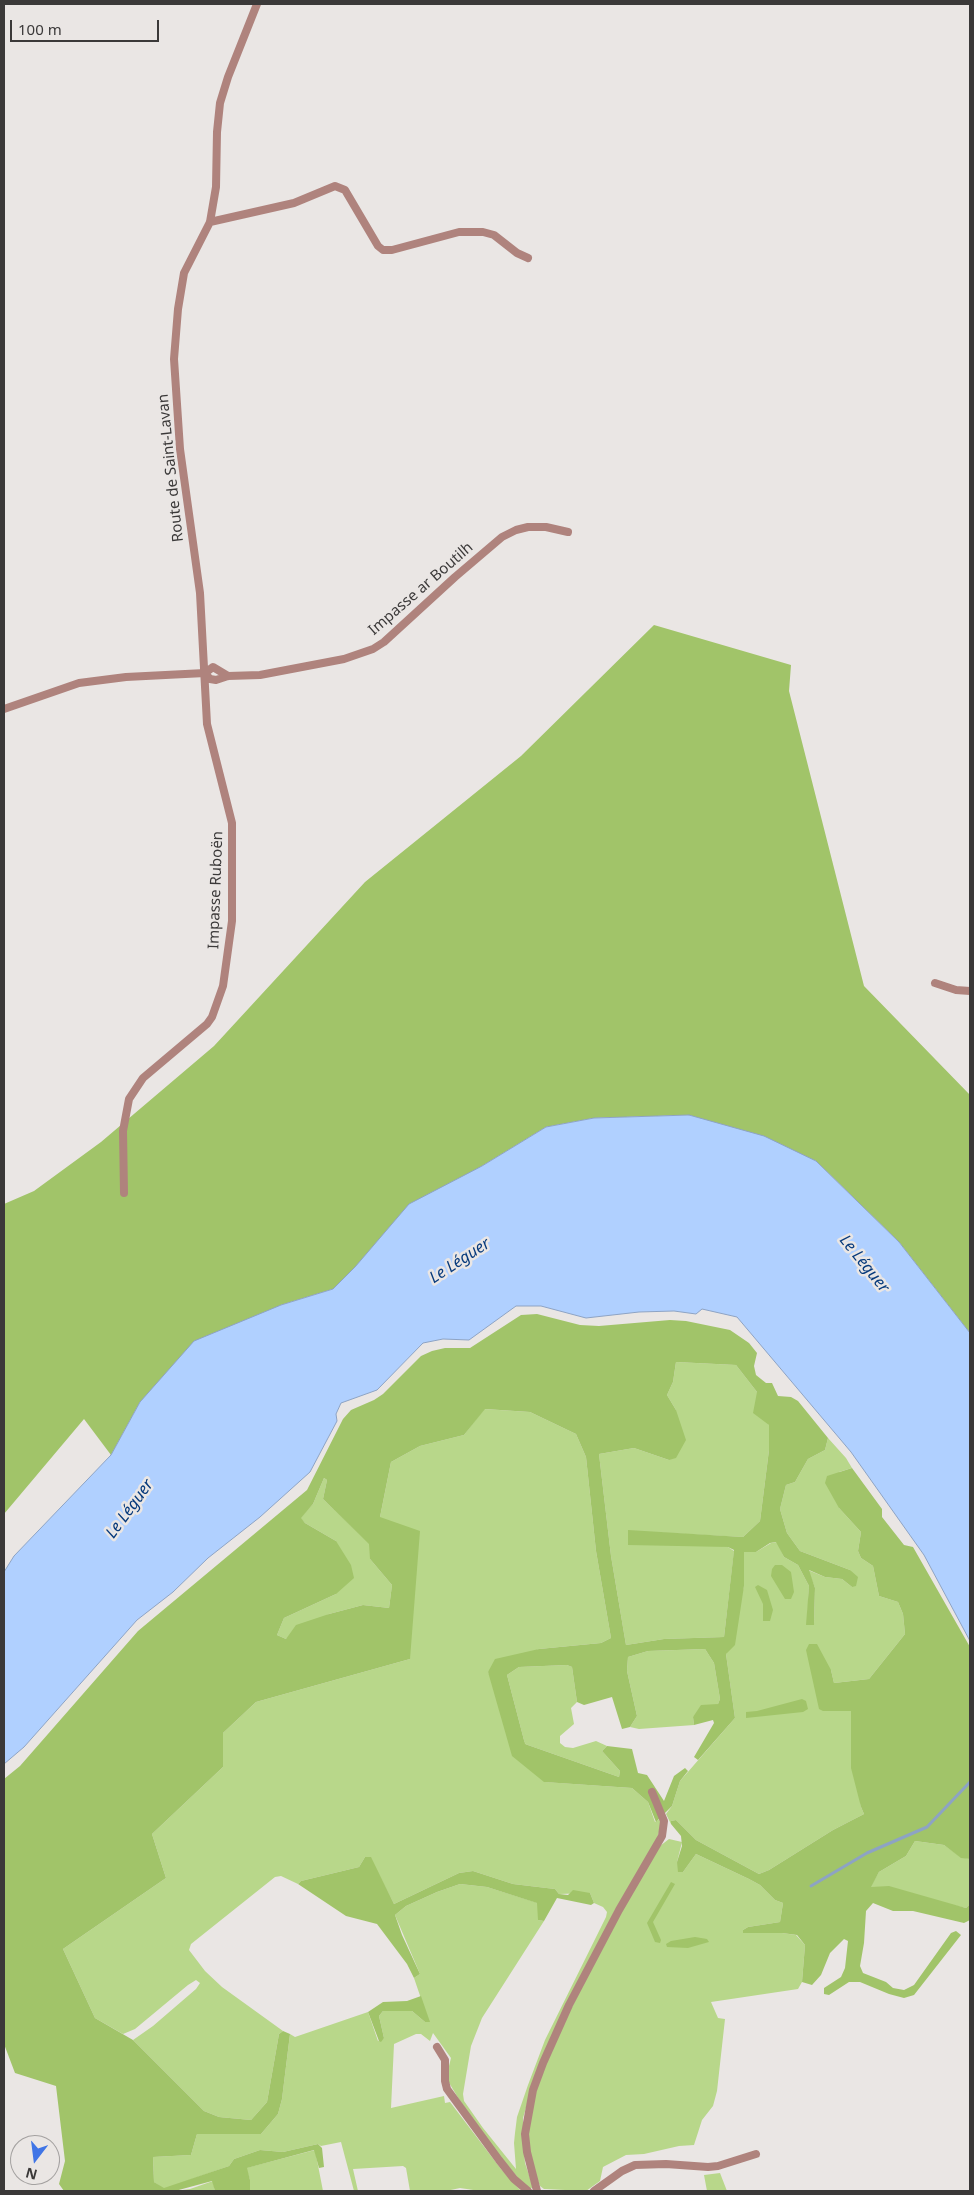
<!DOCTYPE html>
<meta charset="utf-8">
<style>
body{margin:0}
#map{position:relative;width:974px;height:2195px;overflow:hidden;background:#eae6e4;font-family:"Noto Sans",sans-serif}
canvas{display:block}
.frame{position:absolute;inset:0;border:5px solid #3b3939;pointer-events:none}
.north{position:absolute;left:10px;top:2135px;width:50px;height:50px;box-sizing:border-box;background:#eae6e4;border:1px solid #a4a1a0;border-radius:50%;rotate:195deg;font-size:14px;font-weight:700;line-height:20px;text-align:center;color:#3b3939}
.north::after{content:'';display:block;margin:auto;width:18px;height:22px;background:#4075e6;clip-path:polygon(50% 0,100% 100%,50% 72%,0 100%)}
.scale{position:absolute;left:10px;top:20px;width:149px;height:22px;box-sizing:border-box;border:2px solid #3b3939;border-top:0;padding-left:6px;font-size:15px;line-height:18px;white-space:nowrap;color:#3b3939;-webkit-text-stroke:4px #eae6e4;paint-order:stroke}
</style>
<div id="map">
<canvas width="974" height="2195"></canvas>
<div class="frame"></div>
<div class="north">N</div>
<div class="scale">100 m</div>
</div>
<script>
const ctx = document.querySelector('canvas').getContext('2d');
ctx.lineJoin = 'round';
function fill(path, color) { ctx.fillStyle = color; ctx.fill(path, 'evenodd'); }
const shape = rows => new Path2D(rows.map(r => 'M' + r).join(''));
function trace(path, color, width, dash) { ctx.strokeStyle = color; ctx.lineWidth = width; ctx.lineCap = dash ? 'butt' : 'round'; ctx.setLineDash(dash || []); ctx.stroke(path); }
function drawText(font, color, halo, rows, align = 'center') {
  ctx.font = font + ' "Noto Sans",sans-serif'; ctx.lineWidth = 5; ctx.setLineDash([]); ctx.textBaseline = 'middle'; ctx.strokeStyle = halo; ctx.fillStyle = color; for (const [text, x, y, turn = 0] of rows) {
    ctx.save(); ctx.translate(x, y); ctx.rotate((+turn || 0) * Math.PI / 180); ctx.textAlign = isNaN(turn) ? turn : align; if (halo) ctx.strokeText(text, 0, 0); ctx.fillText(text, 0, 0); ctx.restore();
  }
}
const green = shape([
 [676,1362,736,1365,757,1392,769,1425,769,1450,760,1521,743,1537,628,1531,728,1547,734,1551,724,1637,664,1639,626,1645,611,1556,599,1454,634,1448,669,1460,676,1410,667,1395,673,1382],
 [484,1409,530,1412,576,1434,586,1457,596,1551,611,1638,601,1643,539,1649,488,1672,545,1782,632,1788,648,1802,655,1822,660,1819,660,1829,654,1847,614,1912,531,2091,523,2118,523,2141,525,2163,533,2187,530,2189,519,2179,499,2155,460,2101,448,2081,447,2074,451,2058,433,2033,430,2041,421,2034,416,2034,394,2044,391,2108,444,2096,445,2103,450,2102,501,2169,521,2191,480,2191,460,2188,446,2191,410,2191,406,2168,403,2166,353,2169,358,2191,354,2191,341,2142,321,2146,318,2144,283,2152,260,2150,234,2159,229,2166,164,2189,154,2182,153,2157,191,2155,197,2134,261,2134,278,2114,282,2099,290,2034,295,2037,368,2012,378,2041,384,2038,379,2016,383,2011,412,2011,425,2022,429,2022,414,1978,420,1974,395,1915,406,1906,437,1892,460,1884,487,1887,538,1903,538,1920,544,1921,482,2018,471,2046,463,2094,464,2101,483,2128,516,2169,514,2143,515,2133,517,2117,528,2085,545,2040,606,1917,607,1912,603,1907,594,1903,590,1893,559,1894,555,1889,513,1884,473,1871,459,1873,394,1904,370,1857,365,1857,359,1867,301,1881,298,1884,281,1876,275,1877,191,1944,189,1950,205,1971,222,1987,283,2031,279,2034,267,2102,251,2120,219,2117,204,2111,133,2040,153,2026,196,1989,200,1983,196,1980,188,1985,135,2029,123,2034,95,2018,63,1949,166,1878,152,1834,223,1767,223,1733,256,1702,410,1659,380,1517,391,1462,420,1446,464,1435],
 [828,1438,846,1458,852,1468,839,1472,839,1508,861,1532,858,1551,861,1558,873,1566,879,1596,898,1602,903,1614,905,1634,869,1679,834,1683,831,1670,823,1711,851,1711,861,1807,864,1814,833,1830,769,1870,759,1874,696,1840,676,1820,671,1821,671,1824,666,1814,672,1806,680,1781,735,1718,726,1654,744,1586,744,1552,756,1552,771,1543,777,1542,784,1557,798,1565,809,1586,807,1625,814,1624,815,1588,808,1570,825,1577,842,1579,852,1587,850,1570,800,1551,787,1533,780,1509,786,1485,795,1482,808,1459,825,1450],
 [324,1478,327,1480,323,1499,370,1544,370,1559,392,1585,389,1608,363,1605,329,1614,286,1639,277,1635,284,1618,336,1594,336,1541,305,1523,300,1518,313,1504],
 [705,1649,714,1663,720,1699,718,1704,693,1717,694,1725,639,1729,630,1727,637,1716,627,1671,628,1657,648,1651],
 [567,1665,572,1667,577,1702,571,1708,574,1724,560,1736,560,1743,565,1747,573,1748,596,1741,607,1746,602,1751,620,1771,619,1777,525,1744,507,1675,519,1667],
 [669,1839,682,1842,677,1862,683,1872,696,1854,749,1879,760,1885,775,1900,783,1903,780,1922,748,1927,743,1930,743,1933,782,1933,796,1935,805,1945,802,1982,798,1989,711,2002,718,2018,725,2019,717,2091,713,2106,702,2120,694,2145,679,2146,644,2154,626,2155,603,2167,600,2181,586,2191,544,2189,540,2186,533,2168,527,2140,529,2113,548,2054,613,1926,660,1846],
 [915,1841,944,1845,961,1857,970,1859,970,1904,966,1908,870,1887,879,1872,906,1856],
 [315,2150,323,2191,250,2191,250,2180,246,2168],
 [720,2173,727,2191,707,2191,704,2175],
 [213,2181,215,2191,175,2191,190,2189]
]);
const forest = shape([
 [654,625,791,665,789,691,864,986,970,1095,970,1333,899,1242,816,1161,689,1115,594,1118,546,1127,482,1166,355,1267,333,1289,281,1305,140,1402,111,1455,84,1419,4,1514,4,1204,34,1191,101,1142,214,1046,365,882,521,756],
 [537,1314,580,1325,599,1326,670,1320,686,1321,730,1330,749,1343,757,1353,754,1366,756,1375,766,1383,772,1383,778,1396,791,1397,798,1401,828,1438,825,1450,808,1459,795,1482,786,1485,780,1509,787,1533,800,1551,850,1570,858,1577,856,1586,852,1587,842,1579,825,1577,809,1570,815,1588,814,1625,806,1625,809,1586,798,1565,784,1557,776,1542,770,1543,756,1552,744,1552,744,1586,735,1645,726,1654,735,1718,698,1760,694,1757,714,1723,713,1720,694,1725,693,1717,701,1705,718,1704,720,1699,714,1663,705,1649,648,1651,628,1657,627,1671,637,1716,630,1727,622,1729,612,1697,584,1705,577,1702,572,1667,567,1665,519,1667,507,1675,525,1744,619,1777,620,1771,602,1751,607,1746,632,1749,638,1773,647,1775,664,1801,674,1776,685,1768,688,1771,680,1781,672,1806,656,1822,648,1802,632,1788,544,1782,512,1756,488,1672,495,1659,539,1649,601,1643,611,1638,596,1551,586,1457,576,1434,530,1412,485,1409,464,1435,420,1446,391,1462,380,1517,420,1531,410,1659,256,1702,223,1733,223,1767,152,1834,166,1878,63,1949,95,2018,133,2040,204,2111,219,2117,251,2120,267,2102,279,2034,283,2031,290,2034,282,2099,278,2114,261,2134,197,2134,191,2155,153,2157,154,2182,164,2188,229,2166,234,2159,260,2150,283,2152,318,2144,322,2148,324,2167,319,2168,314,2150,247,2168,250,2180,250,2191,215,2191,212,2181,175,2191,64,2191,59,2184,65,2161,56,2086,15,2073,4,2044,4,1779,20,1766,138,1631,307,1490,343,1419,351,1410,374,1400,383,1394,421,1356,432,1351,445,1348,470,1348,521,1315],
 [676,1362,736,1365,757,1392,753,1413,769,1425,769,1450,760,1521,743,1537,628,1530,628,1545,728,1547,734,1550,724,1637,664,1639,626,1645,611,1556,599,1454,634,1448,669,1460,676,1458,686,1440,676,1410,667,1395,673,1382],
 [324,1478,327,1480,323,1499,369,1544,370,1559,392,1585,389,1608,363,1605,329,1614,296,1625,286,1639,277,1635,284,1618,336,1594,354,1578,351,1565,336,1541,305,1523,301,1518,313,1504],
 [852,1468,882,1509,882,1517,904,1545,913,1547,970,1647,970,1859,961,1858,944,1845,915,1841,906,1856,879,1872,871,1887,889,1886,966,1908,970,1904,970,1920,964,1923,913,1911,893,1911,873,1903,866,1911,864,1943,860,1966,863,1973,886,1982,893,1988,904,1990,914,1985,951,1933,956,1931,961,1935,914,1995,904,1998,889,1994,860,1982,849,1982,829,1995,824,1994,824,1988,841,1977,845,1968,848,1941,844,1939,830,1953,821,1975,812,1985,802,1982,805,1945,797,1935,782,1933,743,1933,743,1930,748,1927,780,1922,783,1903,775,1900,760,1885,749,1879,696,1854,683,1872,678,1872,677,1862,682,1846,681,1836,671,1824,671,1821,676,1820,696,1840,759,1874,769,1870,833,1830,864,1814,861,1807,851,1768,851,1711,823,1711,819,1709,806,1650,809,1644,817,1644,831,1670,834,1683,869,1679,905,1634,903,1614,898,1602,879,1596,873,1566,861,1558,858,1551,861,1532,839,1508,825,1483,827,1476],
 [775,1565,782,1565,791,1572,794,1592,791,1599,785,1599,771,1576,772,1569],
 [758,1585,767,1590,773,1610,770,1621,763,1621,763,1604,755,1587],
 [802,1699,806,1701,808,1709,803,1712,746,1718,746,1712,757,1711],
 [365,1857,371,1857,394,1904,459,1873,473,1871,513,1884,555,1889,559,1894,568,1895,573,1890,590,1893,594,1903,591,1905,557,1898,544,1921,538,1920,537,1903,487,1887,460,1884,437,1892,406,1906,395,1915,402,1935,420,1974,414,1978,407,1964,377,1924,346,1916,298,1884,301,1881,359,1867],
 [671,1882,675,1884,653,1922,661,1940,660,1943,655,1942,647,1923],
 [695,1937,707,1939,709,1942,688,1948,667,1947,666,1944,671,1941],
 [421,1996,430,2022,425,2022,412,2011,383,2011,379,2016,384,2038,381,2042,379,2041,368,2012,383,2002,407,2001]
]);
const water = shape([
 [689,1115,764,1136,816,1161,899,1242,970,1333,970,1641,924,1555,851,1452,737,1317,702,1309,696,1314,674,1311,639,1312,586,1318,541,1306,516,1306,469,1340,443,1339,423,1343,377,1390,341,1403,336,1414,337,1421,310,1472,260,1517,208,1558,173,1592,137,1620,24,1747,4,1764,4,1572,14,1556,111,1455,140,1402,194,1341,281,1305,333,1289,355,1267,409,1204,482,1166,546,1127,594,1118,689,1115]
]);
const stream = shape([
 [811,1886,867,1853,927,1827,970,1782]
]);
const street = shape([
 [210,222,294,203,335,186,345,190,378,246,383,250,392,250,459,232,483,232,494,235,517,253,528,258],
 [205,673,210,679,216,680,228,676,260,675,344,659,373,649,384,642,455,577,502,537,516,530,528,527,546,527,568,532],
 [205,673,213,667,228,676],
 [4,709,79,683,126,677,205,673],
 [935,983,956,990,970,991],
 [124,1193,123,1131,129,1099,143,1078,207,1024,212,1017,223,986,232,921,232,823,207,724,200,593,180,449,174,359,178,309,184,273,210,222,216,187,217,132,220,103,228,77,257,4],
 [437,2047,445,2060,445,2081,447,2089,499,2160,514,2179,528,2191],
 [537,2191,527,2152,525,2134,533,2090,543,2063,569,2005,619,1910,662,1836,664,1821,652,1792],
 [594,2191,622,2171,635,2165,666,2164,708,2167,718,2166,756,2154]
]);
const streetNames = [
 ["Route de Saint-Lavan",171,468,-96],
 ["Impasse ar Boutilh",421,589,-41],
 ["Impasse Ruboën",216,890,-88]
];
const waterNames = [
 ["Le Léguer",460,1261,-33],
 ["Le Léguer",864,1264,51],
 ["Le Léguer",130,1509,-54]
];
fill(green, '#b8d78a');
fill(forest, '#a1c469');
fill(water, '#b0d0ff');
trace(water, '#8da3c4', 1);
trace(stream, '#8da3c4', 3);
trace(street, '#af837d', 8);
drawText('15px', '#3b3939', '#eae6e4', streetNames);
drawText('italic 16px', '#073a7c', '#eae6e4', waterNames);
</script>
